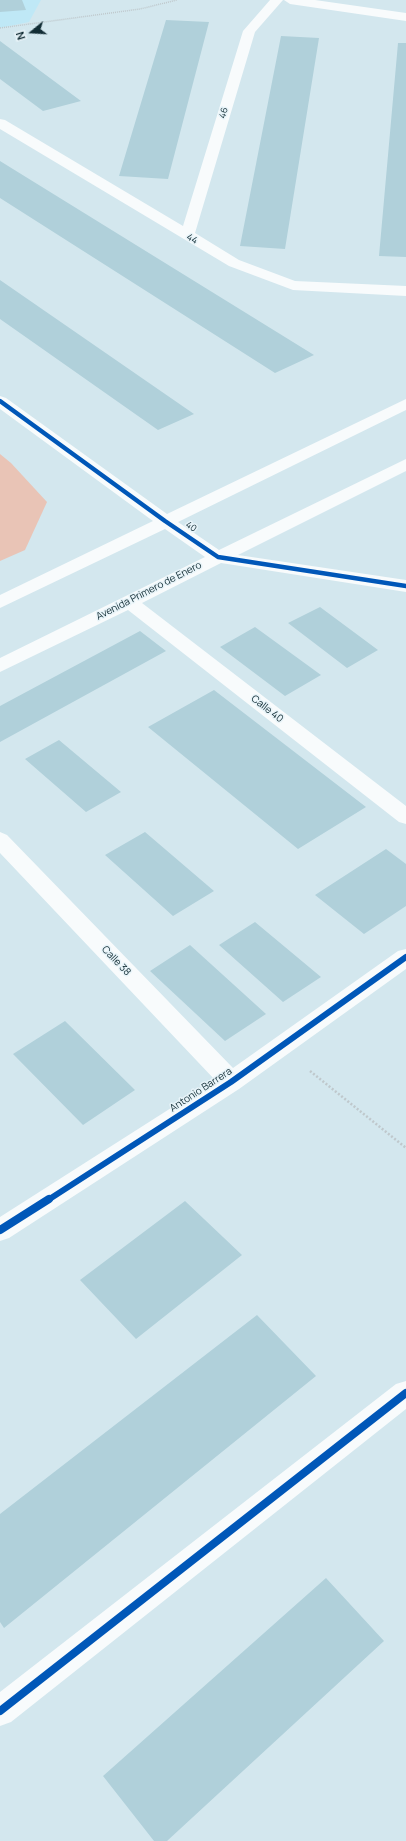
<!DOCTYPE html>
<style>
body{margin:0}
#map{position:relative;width:406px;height:1841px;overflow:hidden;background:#d3e7ee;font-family:Manrope,sans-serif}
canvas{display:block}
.north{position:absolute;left:12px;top:12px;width:40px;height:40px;-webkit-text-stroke:3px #e8f4f9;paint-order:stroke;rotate:252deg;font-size:11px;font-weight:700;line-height:16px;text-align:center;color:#122d35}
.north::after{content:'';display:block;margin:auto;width:14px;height:18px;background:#122d35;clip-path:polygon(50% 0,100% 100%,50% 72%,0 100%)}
</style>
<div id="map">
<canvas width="406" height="1841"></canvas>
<div class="north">N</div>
</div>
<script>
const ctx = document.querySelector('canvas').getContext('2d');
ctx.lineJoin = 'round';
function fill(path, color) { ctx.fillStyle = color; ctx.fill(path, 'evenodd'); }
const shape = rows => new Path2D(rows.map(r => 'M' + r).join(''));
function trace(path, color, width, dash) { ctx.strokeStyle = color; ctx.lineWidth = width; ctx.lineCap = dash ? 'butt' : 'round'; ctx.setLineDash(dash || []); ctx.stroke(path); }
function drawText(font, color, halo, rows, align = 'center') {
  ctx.font = font + ' Manrope,sans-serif'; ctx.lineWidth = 3; ctx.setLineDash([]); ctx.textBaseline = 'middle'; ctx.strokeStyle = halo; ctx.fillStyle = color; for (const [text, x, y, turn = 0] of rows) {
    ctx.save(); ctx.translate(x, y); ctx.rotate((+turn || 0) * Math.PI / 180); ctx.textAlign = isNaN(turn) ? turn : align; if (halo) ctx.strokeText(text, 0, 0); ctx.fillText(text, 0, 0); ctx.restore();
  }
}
const built = shape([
 [0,0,41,0,29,22,0,28]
]);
const green = shape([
 [0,454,11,463,47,502,25,550,0,561]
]);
const building = shape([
 [0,0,22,0,26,10,0,12],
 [166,20,209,22,168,179,119,176],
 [281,36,319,38,285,249,240,246],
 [0,41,81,101,43,111,0,79],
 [398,43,406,43,406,257,379,256],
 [0,161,314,355,275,373,0,198],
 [0,280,194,414,158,430,0,319],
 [320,607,378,650,347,668,288,623],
 [255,627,321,675,285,696,220,647],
 [140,631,166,651,0,742,0,706],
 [214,690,366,807,298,849,148,727],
 [59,740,121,792,86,812,25,759],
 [145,832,214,891,173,916,105,855],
 [386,849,406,864,406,906,364,934,315,895],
 [255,922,321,977,283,1002,219,945],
 [190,945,266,1014,225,1041,150,971],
 [65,1021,135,1090,83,1125,13,1054],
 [185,1201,242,1255,136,1339,80,1280],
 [257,1315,316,1376,4,1628,0,1622,0,1514],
 [326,1578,384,1641,167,1841,154,1841,103,1776]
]);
const pathFar1 = shape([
 [0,28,140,9,177,0]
]);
const path = shape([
 [310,1071,406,1148]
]);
const minor = shape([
 [270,0,283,0,255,32,195,233,239,260,295,281,406,286,406,296,293,290,229,266,0,129,0,119,5,120,183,226,243,31,270,0],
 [284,0,315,0,406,13,406,21,290,4,284,0],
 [0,396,6,398,167,514,406,399,406,410,178,522,219,550,406,459,406,471,238,555,406,580,406,592,221,563,142,603,406,806,406,824,399,822,128,610,0,672,0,658,205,557,165,529,0,608,0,595,153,521,0,409,0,396],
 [0,832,7,835,233,1068,398,951,406,949,406,969,239,1089,9,1238,0,1241,0,1217,215,1080,0,853,0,832],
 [406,1381,406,1409,11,1722,0,1726,0,1692,396,1384,406,1381]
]);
const cyclewayFar2 = shape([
 [0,401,165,521,218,557,406,586]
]);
const cyclewayFar1 = shape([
 [48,1200,231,1082,406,957]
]);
const cycleway = shape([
 [0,1230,49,1199],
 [0,1711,406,1393]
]);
const farStreetnames = [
 ["46",224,113,-73],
 ["44",192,239,31],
 ["40",191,527,34]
];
const streetNames = [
 ["Avenida Primero de Enero",149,591,-27],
 ["Calle 40",267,709,38],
 ["Calle 38",116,961,46],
 ["Antonio Barrera",201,1090,-33]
];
fill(built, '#bfe8f6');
fill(green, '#e9c4b6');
fill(building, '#b0d0da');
trace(pathFar1, '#bfc8cc', 1.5, [1, 1]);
trace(path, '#bfc8cc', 2.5, [2, 2]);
fill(minor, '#f8fbfc');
trace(cyclewayFar2, '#0057b8', 4.5);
trace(cyclewayFar1, '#0057b8', 6);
trace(cycleway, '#0057b8', 8);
drawText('9px', '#122d35', '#e8f4f9', farStreetnames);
drawText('10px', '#122d35', '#e8f4f9', streetNames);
</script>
